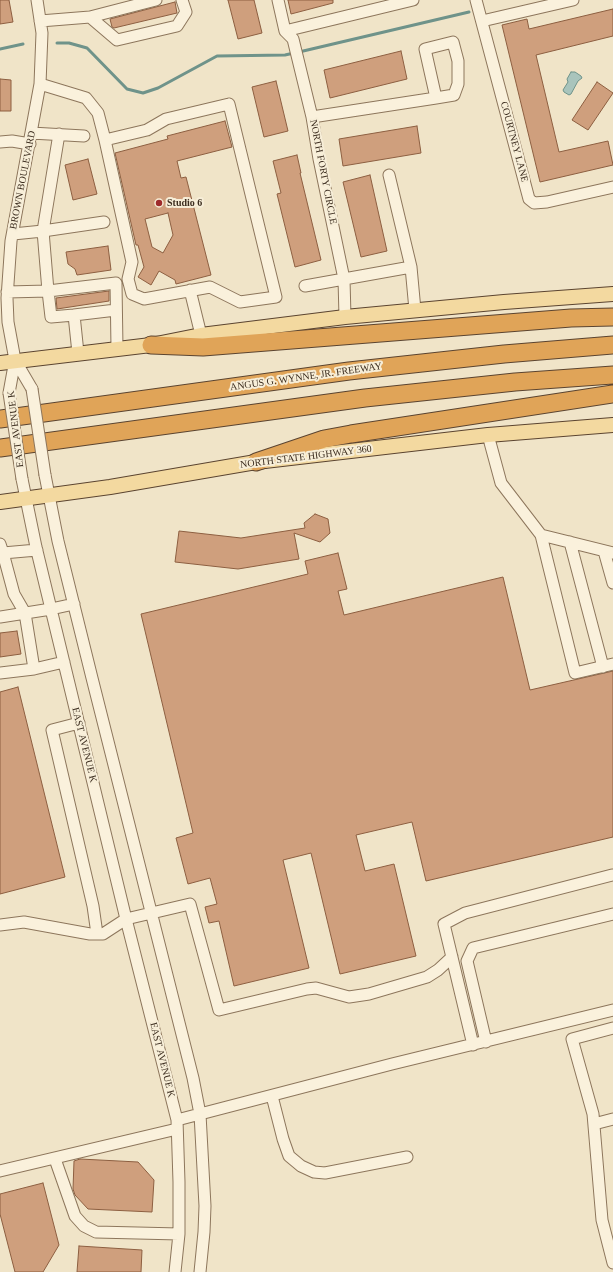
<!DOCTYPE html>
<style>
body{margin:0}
canvas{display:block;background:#f0e4c8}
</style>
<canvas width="613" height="1272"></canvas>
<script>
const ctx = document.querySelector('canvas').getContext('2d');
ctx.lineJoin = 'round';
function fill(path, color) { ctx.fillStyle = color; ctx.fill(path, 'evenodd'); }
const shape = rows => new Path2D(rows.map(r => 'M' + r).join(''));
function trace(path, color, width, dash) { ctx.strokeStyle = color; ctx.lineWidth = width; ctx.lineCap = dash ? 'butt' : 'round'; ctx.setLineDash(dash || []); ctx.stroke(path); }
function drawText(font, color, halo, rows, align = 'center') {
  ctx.font = font + ' "Times New Roman",serif'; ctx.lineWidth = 4; ctx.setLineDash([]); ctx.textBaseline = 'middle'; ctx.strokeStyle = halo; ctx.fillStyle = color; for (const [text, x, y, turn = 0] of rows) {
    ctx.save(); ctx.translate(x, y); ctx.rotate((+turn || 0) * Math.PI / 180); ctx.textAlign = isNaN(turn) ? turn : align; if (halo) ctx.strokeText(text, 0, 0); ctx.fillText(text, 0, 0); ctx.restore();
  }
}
const water = shape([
 [571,72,575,72,581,76,582,78,578,81,571,94,569,95,564,92,563,90,568,82,567,79,571,72]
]);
const stream = shape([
 [57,43,69,43,87,48,127,89,143,93,158,88,217,56,285,55,294,53],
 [0,49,23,44],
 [299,52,469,12]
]);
const building = shape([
 [0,0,9,0,13,22,0,24,0,0],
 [228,0,254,0,262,33,238,39,228,0],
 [288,0,333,0,333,3,291,14,288,0],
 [175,2,177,13,114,28,112,27,110,19,175,2],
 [613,9,613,36,536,55,559,152,608,141,613,165,540,182,502,25,527,19,529,29,613,9],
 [401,51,407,79,330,98,324,70,401,51],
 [0,79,11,80,11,111,0,111,0,79],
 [276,81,288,131,264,137,252,87,276,81],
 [597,82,613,93,588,130,572,120,597,82],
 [225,121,232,147,177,161,181,178,186,177,211,275,176,284,175,280,159,271,151,285,138,277,144,267,138,245,136,245,115,153,168,139,167,136,225,121],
 [168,213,173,235,163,253,152,247,145,219,168,213],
 [417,126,421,153,343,166,339,139,417,126],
 [297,155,301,173,300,173,321,260,295,267,277,194,281,193,273,161,297,155],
 [88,159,97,194,73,200,65,165,88,159],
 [370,175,387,251,361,257,343,182,370,175],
 [108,246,111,270,77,275,75,269,68,264,66,252,108,246],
 [109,291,109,301,57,309,56,298,109,291],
 [315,514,328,519,330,533,320,542,294,533,299,559,238,569,175,562,179,531,241,538,305,528,304,523,315,514],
 [338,553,347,589,338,591,344,615,503,577,530,690,613,671,613,837,426,881,412,822,356,835,365,871,394,864,416,956,340,974,311,853,283,860,309,968,234,986,219,921,209,923,205,907,217,904,210,878,188,884,176,838,193,833,141,614,308,574,305,561,338,553],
 [17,631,21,654,0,657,0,633,17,631],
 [18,687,65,877,0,894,0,692,18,687],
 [80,1159,138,1162,154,1180,152,1212,88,1209,75,1195,73,1189,74,1161,80,1159],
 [43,1183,59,1245,43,1272,15,1272,0,1214,0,1194,43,1183],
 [79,1246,142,1250,141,1272,77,1272,79,1246]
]);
const minor = shape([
 [278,0,285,31,413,0],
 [476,0,529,199,534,203,547,202,613,187],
 [90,17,117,40,177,26,186,12,182,0],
 [40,21,90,17,156,0],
 [482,21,573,0],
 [285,31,293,39,312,117,319,159,344,279,345,317],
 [40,84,86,98,98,113,105,140],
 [229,104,276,297,240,302,210,287,144,299,132,294,128,279,132,262,105,140,147,130,166,119,229,104],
 [312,117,436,98,454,95,458,84,458,61,453,42,425,49,436,98],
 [31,133,84,136],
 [59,134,43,231,48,291,116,283,117,348],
 [0,142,12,141,30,144],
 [389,175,411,267,415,310],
 [13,234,43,231,104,222],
 [305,286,411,267],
 [190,290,201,335],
 [7,292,48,291,51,317,74,315],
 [78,353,74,315,116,310],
 [32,389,15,360,8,322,7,298,11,241,40,84,42,33,37,0],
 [9,393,15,360],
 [488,435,501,483,541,535,575,673,613,664],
 [45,475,58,541,92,678,193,1078,200,1114,205,1206,204,1232,200,1272],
 [22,479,36,547,126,919,177,1120,179,1182,179,1234,175,1272],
 [541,535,613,553],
 [570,542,603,667],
 [0,544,3,553,37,550],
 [604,551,613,583],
 [3,553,14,594,25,613,34,669,64,662],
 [0,617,51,609,74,604],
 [0,673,34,669],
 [79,723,52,730,93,906,97,934],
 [0,925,24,922,90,934,103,934,126,919,190,904,219,1010,307,989,316,988,349,997,369,994,427,977,438,970,452,957],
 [613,1028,572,1039,593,1114,602,1220,613,1263],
 [486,1042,467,961,473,948,613,914],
 [473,1045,444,924,465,913,612,875],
 [272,1096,283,1139,289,1156,301,1166,314,1172,325,1173,407,1157],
 [177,1120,392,1064,613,1010],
 [594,1124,613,1119],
 [55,1159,75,1216,84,1226,96,1232,179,1234],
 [0,1171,177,1129]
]);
const major = shape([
 [0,363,151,345,201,335,345,317,504,302,613,294],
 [0,502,110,487,256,462,488,435,613,425]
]);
const highway = shape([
 [151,345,203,347,571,318,613,317],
 [0,419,349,371,504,354,613,345],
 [0,448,365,398,515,382,613,375],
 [256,462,324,439,351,434,613,394]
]);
const minorBridge = shape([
 [32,389,45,475],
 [9,393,22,479]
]);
const markers = [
 [159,203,4,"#9e2a2b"]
];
const streetNames = [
 ["COURTNEY LANE",514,142,75],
 ["NORTH FORTY CIRCLE",323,172,79],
 ["BROWN BOULEVARD",23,180,-79],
 ["ANGUS G. WYNNE, JR. FREEWAY",306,377,-8],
 ["EAST AVENUE K",16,429,-97],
 ["NORTH STATE HIGHWAY 360",306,457,-7],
 ["EAST AVENUE K",84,745,76],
 ["EAST AVENUE K",162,1060,76]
];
const poiNames = [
 ["Studio 6",167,203]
];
fill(water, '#a9c4bc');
trace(water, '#6f938a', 1);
trace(stream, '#6f938a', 3);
fill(building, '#cf9f7d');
trace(building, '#8d5f41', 1);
trace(minor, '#8d765c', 13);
trace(major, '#5b4430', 16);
trace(highway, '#5b4430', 19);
trace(minor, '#faf1dc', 11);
trace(major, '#f3d9a0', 14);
trace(highway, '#e0a458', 17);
trace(minorBridge, '#8d765c', 13, []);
trace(minorBridge, '#faf1dc', 11);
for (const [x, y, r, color] of markers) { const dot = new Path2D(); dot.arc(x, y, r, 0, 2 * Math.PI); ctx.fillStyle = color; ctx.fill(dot); trace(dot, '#f7eed8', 1.5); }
drawText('10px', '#3d2e20', '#f7eed8', streetNames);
drawText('bold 10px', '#3d2e20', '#f7eed8', poiNames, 'left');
</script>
